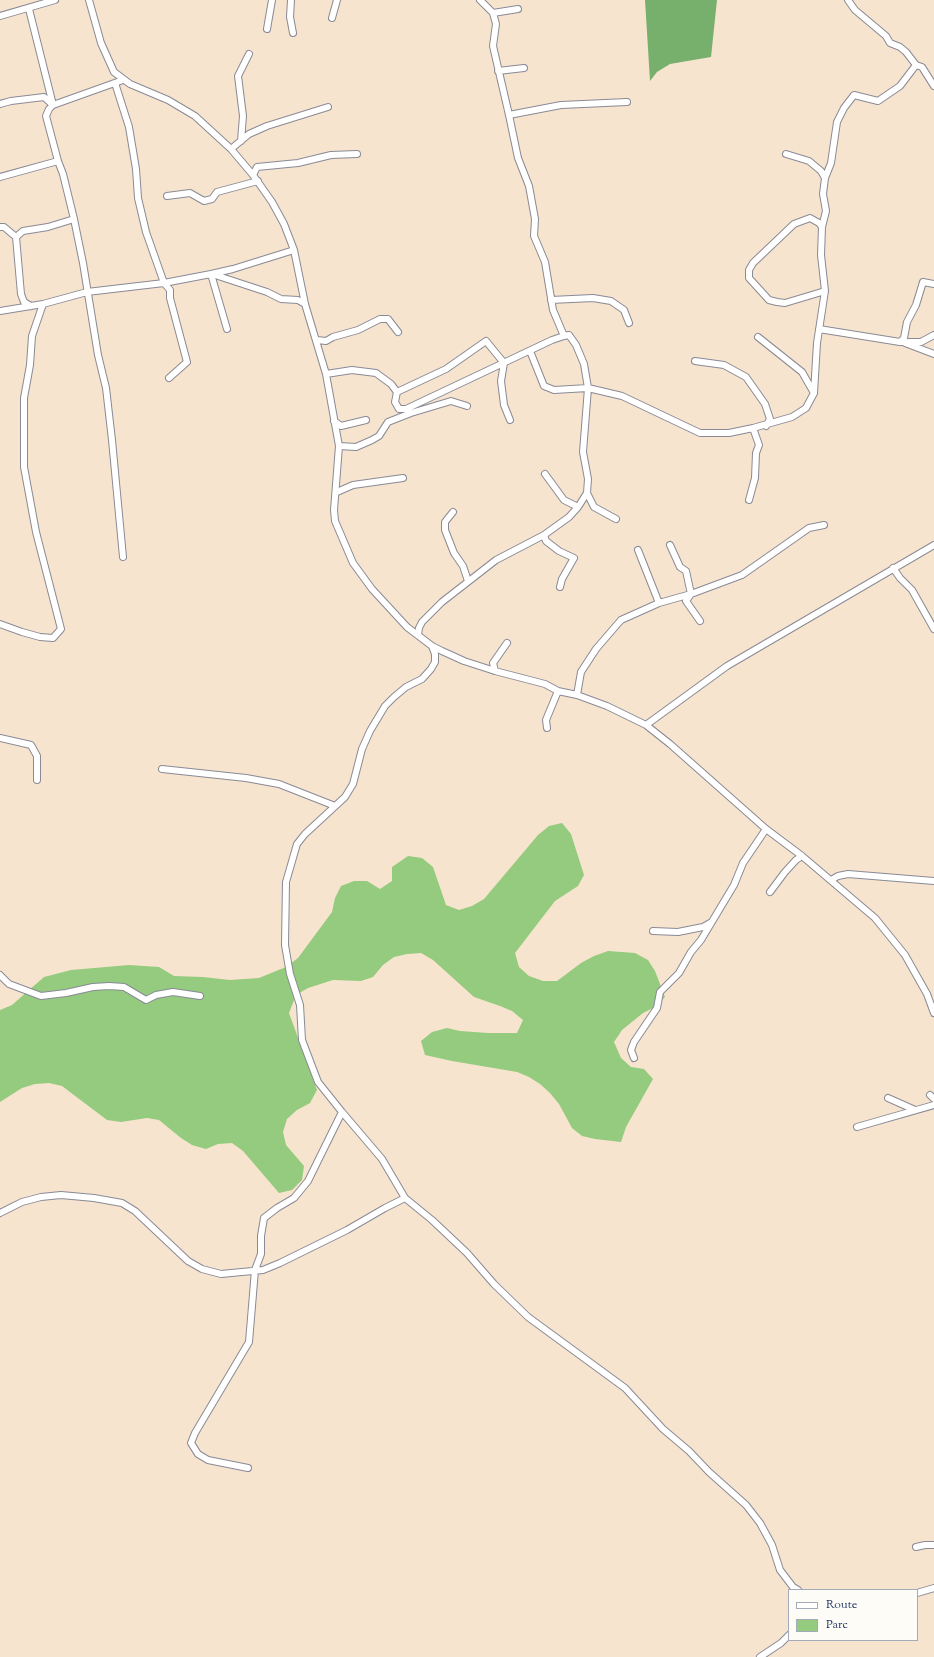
<!DOCTYPE html>
<style>
body{margin:0}
#map{position:relative;width:934px;height:1657px;overflow:hidden;background:#f7e4ce;font-family:"Sorts Mill Goudy",serif}
canvas{display:block}
.legend{position:absolute;left:788px;top:1589px;width:130px;height:52px;box-sizing:border-box;background:#fdfcf7;border:1px solid #a3aaba;margin:0;padding:5px 7px;list-style:none;font-size:12px;color:#1b2f5e}
.legend li{display:flex;align-items:center;gap:8px;height:20px}
.legend b{width:20px;border:1px solid #a3aaba}
</style>
<div id="map">
<canvas width="934" height="1657"></canvas>
<ul class="legend">
<li><b style="height:5px;background:#fff"></b>Route</li>
<li><b style="height:11px;background:#94cb7e"></b>Parc</li>
</ul>
</div>
<script>
const ctx = document.querySelector('canvas').getContext('2d');
ctx.lineJoin = 'round';
function fill(path, color) { ctx.fillStyle = color; ctx.fill(path, 'evenodd'); }
const shape = rows => new Path2D(rows.map(r => 'M' + r).join(''));
function trace(path, color, width, dash) { ctx.strokeStyle = color; ctx.lineWidth = width; ctx.lineCap = dash ? 'butt' : 'round'; ctx.setLineDash(dash || []); ctx.stroke(path); }
const green = shape([
 [562,823,571,834,584,875,578,886,555,901,515,953,519,967,529,976,543,981,557,981,581,963,594,956,608,951,635,953,648,960,655,971,665,997,655,1007,643,1013,622,1030,614,1042,621,1058,631,1067,644,1069,653,1079,626,1127,621,1142,595,1139,582,1136,572,1128,559,1104,550,1093,540,1084,529,1077,517,1072,452,1061,425,1055,421,1041,432,1032,447,1028,460,1031,488,1033,517,1033,523,1020,512,1011,500,1006,474,997,433,960,421,953,407,954,394,957,383,965,373,977,361,981,333,980,308,988,296,995,289,1013,317,1090,310,1103,297,1110,287,1119,283,1132,286,1145,304,1166,302,1180,292,1190,279,1193,243,1151,232,1143,218,1144,206,1149,192,1145,181,1138,159,1120,147,1118,121,1122,107,1120,62,1086,49,1083,35,1084,22,1088,0,1102,0,1010,12,1005,44,977,71,970,129,965,159,967,174,976,203,977,230,980,259,978,286,967,298,958,332,912,335,898,341,886,354,881,367,881,380,889,392,881,392,867,408,856,422,858,433,867,446,905,459,910,472,906,484,899,538,835,549,826]
]);
const forest = shape([
 [645,0,717,0,711,57,670,64,657,72,650,81]
]);
const minor = shape([
 [89,0,101,43,114,72,130,84,168,100,195,116,231,149,253,175,272,202,284,224,294,250,305,304,326,374,339,446,334,510,335,521,353,563,372,589,407,627,432,646,442,651,464,661,495,671,545,684,558,691,577,695,607,706,646,725,670,744,766,829,802,856,875,918,905,955,927,994,934,1013],
 [291,0,290,17,293,33],
 [480,0,493,13,496,24,493,46,509,115,518,158,529,186,535,219,534,236,545,262,553,310,564,336],
 [29,9,53,105],
 [493,13,518,9],
 [0,16,55,0],
 [332,18,337,0],
 [267,29,272,0],
 [916,65,922,67,934,86],
 [498,71,524,68],
 [115,83,129,127,136,169,138,198,146,232,164,283,170,290,170,298,187,362,169,378],
 [0,104,11,101,44,97,53,105],
 [509,115,561,105,627,102],
 [241,141,243,116,238,76,249,54],
 [231,149,249,134,267,126,328,107],
 [786,154,809,161,821,171,825,178],
 [253,175,257,167,298,163,331,155,357,154],
 [0,177,58,161],
 [167,196,190,193,204,201,212,199,217,192,258,181],
 [0,227,4,227,16,237],
 [822,227,826,211,823,194,825,178,831,163,837,122,844,108,854,95,878,101,900,86,916,65,906,52,900,47,890,43,886,36,855,10,848,0],
 [211,274,227,329],
 [212,274,267,292,281,299,298,300,305,304],
 [551,300,593,298,611,301,624,310,629,323],
 [31,306,24,302,21,294,16,237,23,231,48,227,74,219],
 [0,311,43,304,87,292,164,283,211,274,233,269,294,250],
 [819,329,900,342,921,342,934,335],
 [758,337,802,372,814,393],
 [317,340,326,341,333,337,358,330,380,319,388,319,398,332],
 [900,342,904,338,907,322,916,305,923,282,934,284],
 [905,343,934,354],
 [530,351,544,386,554,390,588,388,622,396,700,433,729,433,753,428,792,417,806,408,814,393,817,343,825,291,821,255,822,227,819,223,810,218,794,224,753,263,749,270,749,278,769,300,777,302,785,303,825,291],
 [695,361,724,365,746,377,765,404,770,419,766,426],
 [326,374,352,370,376,373,391,384,397,392,395,402,399,409,406,409,552,340,564,336,569,335,576,345,584,364,588,388,583,452,588,479,587,493,578,507,569,517,544,535,496,560,442,602,422,622,419,628,418,635],
 [397,392,446,369,486,341,504,363,501,381,504,405,510,420],
 [334,421,341,426,366,420],
 [339,446,356,447,372,440,379,436,388,422,411,413,451,401,467,406],
 [545,474,564,500,578,507],
 [337,492,353,485,403,478],
 [587,493,594,507,616,519],
 [749,500,755,478,756,453,759,445,753,428],
 [453,512,445,522,445,530,454,553,463,566,468,581],
 [544,535,546,541,559,551,574,558,562,579,560,587],
 [670,545,680,567,686,571,691,594,686,601,700,621],
 [638,550,659,603],
 [123,557,112,440,106,388,98,355,83,263,74,219,63,174,58,161,46,116,49,109,53,105,123,80],
 [893,568,900,578,912,590,934,629],
 [0,624,22,632,40,637,53,638,61,629,36,532,24,467,24,398,30,365,32,336,43,304],
 [432,646,435,654,435,662,431,669,422,679,406,687,394,697,385,706,370,731,362,749,353,784,345,797,305,834,297,844,286,882,285,945,290,974,300,1005,302,1040,318,1082,342,1112,382,1159,405,1198,432,1220,467,1253,494,1284,528,1317,625,1388,663,1429,689,1451,709,1472,746,1505,760,1523,772,1545,780,1570,793,1587,798,1590],
 [495,671,493,663,507,643],
 [577,695,581,672,596,649,621,620,659,603,691,594,742,575,809,528,824,525],
 [646,725,727,666,934,545],
 [547,728,546,720,558,691],
 [0,738,31,745,37,756,37,780],
 [162,769,246,778,279,784,335,806],
 [831,880,838,876,848,874,934,881],
 [770,892,785,872,796,860,802,856],
 [653,931,678,932,703,927,710,923],
 [0,975,9,984,41,996,66,993,93,987,109,986,124,987,146,1000,156,995,173,992,200,996],
 [634,1058,631,1050,634,1042,657,1008,660,992,679,973,691,952,701,940,734,885,743,863,766,829],
 [930,1095,934,1099],
 [888,1098,915,1110],
 [857,1127,934,1105],
 [0,1213,22,1202,41,1197,61,1195,94,1198,122,1203,135,1211,188,1261,202,1269,221,1274,263,1270,280,1263,347,1230,385,1208,405,1198],
 [248,1468,208,1460,198,1454,191,1443,195,1433,249,1342,255,1270,261,1254,261,1236,264,1218,277,1208,294,1198,308,1181,342,1112],
 [916,1547,925,1545,934,1545],
 [917,1593,934,1588],
 [760,1657,781,1643,789,1635]
]);
fill(green, '#94cb7e');
fill(forest, '#77af6d');
trace(minor, '#898a96', 8);
trace(minor, '#fff', 6);
</script>
